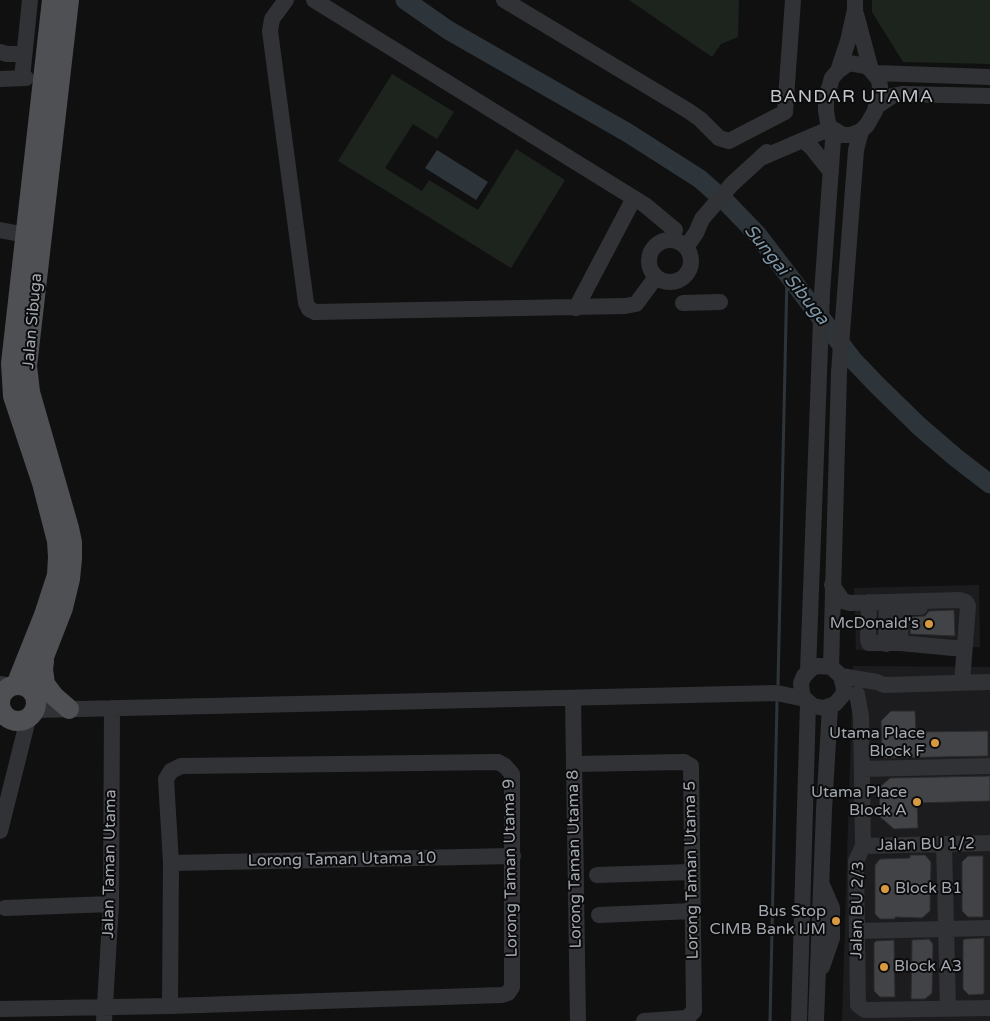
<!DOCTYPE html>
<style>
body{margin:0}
canvas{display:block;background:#101011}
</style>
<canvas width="990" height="1021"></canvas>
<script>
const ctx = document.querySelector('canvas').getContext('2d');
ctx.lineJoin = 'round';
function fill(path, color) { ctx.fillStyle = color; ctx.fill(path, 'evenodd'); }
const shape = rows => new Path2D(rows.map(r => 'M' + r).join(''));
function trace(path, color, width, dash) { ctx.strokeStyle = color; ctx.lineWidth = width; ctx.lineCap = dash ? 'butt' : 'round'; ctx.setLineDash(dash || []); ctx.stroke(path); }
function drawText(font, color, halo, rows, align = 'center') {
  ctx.font = font + ' "Varela Round",sans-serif'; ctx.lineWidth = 4; ctx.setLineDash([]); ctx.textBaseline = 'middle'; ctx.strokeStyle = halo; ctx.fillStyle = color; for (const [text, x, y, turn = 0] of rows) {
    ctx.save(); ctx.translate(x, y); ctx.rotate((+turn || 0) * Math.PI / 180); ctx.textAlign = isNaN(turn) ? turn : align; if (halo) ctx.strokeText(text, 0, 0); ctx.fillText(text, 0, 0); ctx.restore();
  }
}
const built = shape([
 [979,585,980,647,856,650,854,588],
 [853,666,990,667,990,1021,842,1021]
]);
const green = shape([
 [629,0,739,0,738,37,721,44,712,57],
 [872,0,990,0,990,64,903,62,872,12],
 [392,74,454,112,437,139,413,124,385,168,422,191,429,180,478,210,516,149,565,180,511,268,338,161]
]);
const water = shape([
 [437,150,488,182,476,200,425,168]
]);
const stream = shape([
 [778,684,787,275],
 [770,1021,777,702]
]);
const river = shape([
 [405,0,448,30,628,133,700,179,727,203,757,234,853,360,877,385,919,426,955,457,990,484]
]);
const building = shape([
 [954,610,955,636,910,634,911,617,925,616,929,611,954,610],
 [891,711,915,711,916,732,988,731,988,756,885,758,882,754,881,721,891,711],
 [990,776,990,801,917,803,918,828,894,829,879,816,880,787,890,778,990,776],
 [910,855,925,855,931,862,930,911,922,918,895,917,895,919,880,919,875,914,875,865,880,859,910,858,910,855],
 [968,856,983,856,983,917,968,917,962,911,962,862,968,856],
 [984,938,984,994,969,995,963,989,963,940,965,939,984,938],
 [929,939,933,944,932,993,925,999,911,999,912,940,929,939],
 [894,940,895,997,880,997,874,991,874,943,876,941,894,940]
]);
const minor = shape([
 [286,0,272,19,270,31,306,303,309,309,315,312,625,306,636,304,656,277],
 [314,0,645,205,675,230],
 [504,0,687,110,700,119,719,138,729,141,785,112,793,0],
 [856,14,871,70],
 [0,52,7,54,24,54],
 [849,63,866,66,871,70,879,80,880,87,875,111,867,125,861,131,851,135,843,135,831,128,828,123,826,111,826,98,832,78,838,71,849,63],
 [838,71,848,41,855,10,855,0],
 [875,73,990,77],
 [22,78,30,0],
 [0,79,26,78],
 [877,106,892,96,902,94,990,96],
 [804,141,812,148,831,172],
 [761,158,831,128,833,140,822,293,808,671],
 [0,230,26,235],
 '649 261a21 21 0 1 1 42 0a21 21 0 1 1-42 0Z',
 [686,247,696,233,702,219,732,184,767,152],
 [683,303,720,302],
 [576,308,634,198],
 [832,585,843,601,850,603,959,600,966,602,968,606,962,683],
 [869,602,868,640,869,643,900,643,964,649],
 [900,643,901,610,904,607,920,607],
 [886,644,887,602],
 [831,667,839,372,856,150,861,131],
 [841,676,877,682,884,685,990,682],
 [0,684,12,686],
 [857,694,861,716,863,846,856,861,858,1005,865,1010,990,1008],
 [34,695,63,709],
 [573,698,578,1021],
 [35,710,777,693,805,699,813,706,824,708,835,704,843,695,844,688,841,676,831,667,819,666,813,667,804,676,801,683,802,694,805,699],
 [574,764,684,762,691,766,694,1011,687,1018,644,1021],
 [862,769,990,766],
 [0,831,28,719],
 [944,844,948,1009],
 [863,846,990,843],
 [171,863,513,856],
 [597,875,692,872],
 [5,908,111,904],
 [599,915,692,911],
 [857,931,990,928],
 [822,967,832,938,832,908,822,885],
 [0,1009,170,1006,502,995,508,993,512,987,512,774,505,766,498,762,181,766,171,771,166,779,171,863,170,1006],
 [104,1021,111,904,112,708],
 [799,1021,808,703],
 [816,1021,824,810,830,707]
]);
const major = shape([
 [44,661,43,670,45,684,54,696,69,709],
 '0 703a18 18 0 1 1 36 0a18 18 0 1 1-36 0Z',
 [16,685,44,615,57,575,58,557,57,541,42,483,13,396,11,363,52,0],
 [31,690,63,608,70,579,72,559,72,542,69,528,30,392,27,366,69,0]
]);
const markers = [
 [929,624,5,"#d89a41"],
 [935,743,5,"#d89a41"],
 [917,802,5,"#d89a41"],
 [885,889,5,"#d89a41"],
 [836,921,5,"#d89a41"],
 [884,967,5,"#d89a41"]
];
const streetNames = [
 ["Jalan Sibuga",33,321,-85],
 ["Jalan BU 1/2",926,845,-1],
 ["Lorong Taman Utama 8",575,859,-91],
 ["Lorong Taman Utama 10",342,860,-1],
 ["Jalan Taman Utama",110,864,-89],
 ["Lorong Taman Utama 9",511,868,-91],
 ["Lorong Taman Utama 5",692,870,-91],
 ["Jalan BU 2/3",858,910,-89]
];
const poiNames = [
 ["McDonald's",919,624],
 ["Utama Place",925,734],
 ["Block F",925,752],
 ["Utama Place",907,793],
 ["Block A",907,811],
 ["Block B1",895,889,"left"],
 ["Bus Stop",826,912],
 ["CIMB Bank IJM",826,930],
 ["Block A3",894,967,"left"]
];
const neighbourhoodNames = [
 ["BANDAR UTAMA",852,97]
];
const waterNames = [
 ["Sungai Sibuga",786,275,51]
];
fill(built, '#1c1c1e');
fill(green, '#1d231d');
fill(water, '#2d353a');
trace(stream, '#2d353a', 3);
trace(river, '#2d353a', 19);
fill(building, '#424346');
trace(building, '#2a2a2d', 1);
trace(minor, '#313235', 16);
trace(major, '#4e5054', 20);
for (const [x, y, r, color] of markers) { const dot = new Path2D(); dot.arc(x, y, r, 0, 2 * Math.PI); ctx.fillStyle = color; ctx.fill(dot); trace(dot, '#0b0b0c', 2); }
drawText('16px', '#a3a8b0', '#0b0b0c', streetNames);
drawText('16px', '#a3a8b0', '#0b0b0c', poiNames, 'right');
ctx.letterSpacing = '1px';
drawText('18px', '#c3c6cd', '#0b0b0c', neighbourhoodNames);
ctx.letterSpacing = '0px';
drawText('italic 18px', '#7e97a7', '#0b0b0c', waterNames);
</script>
